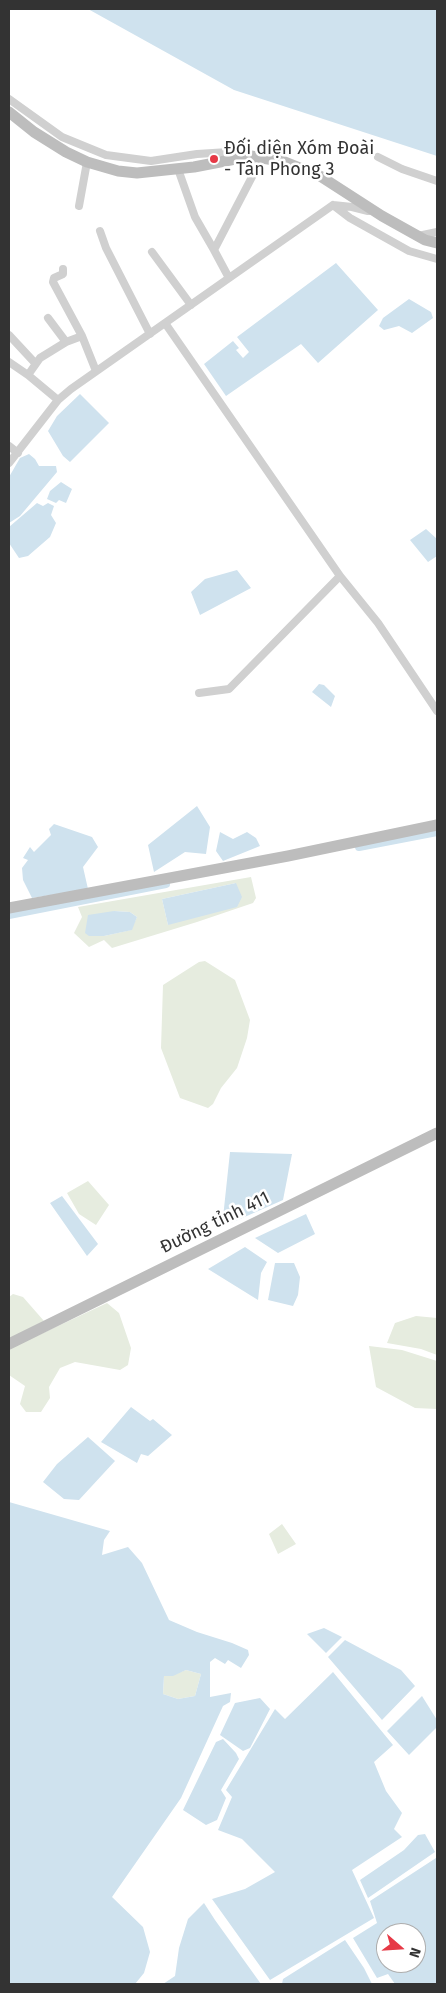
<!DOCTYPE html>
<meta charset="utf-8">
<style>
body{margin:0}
#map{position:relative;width:446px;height:1993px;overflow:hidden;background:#fff;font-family:"Fira Sans",sans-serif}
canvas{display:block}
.frame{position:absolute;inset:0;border:10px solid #333;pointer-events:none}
.north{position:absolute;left:376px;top:1923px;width:50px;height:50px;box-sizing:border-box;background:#fff;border:1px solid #adadad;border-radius:50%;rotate:109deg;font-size:14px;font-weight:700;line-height:20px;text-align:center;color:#333}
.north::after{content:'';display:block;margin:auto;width:18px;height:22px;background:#e63946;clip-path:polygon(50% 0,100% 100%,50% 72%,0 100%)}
</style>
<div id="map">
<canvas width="446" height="1993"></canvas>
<div class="frame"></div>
<div class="north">N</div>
</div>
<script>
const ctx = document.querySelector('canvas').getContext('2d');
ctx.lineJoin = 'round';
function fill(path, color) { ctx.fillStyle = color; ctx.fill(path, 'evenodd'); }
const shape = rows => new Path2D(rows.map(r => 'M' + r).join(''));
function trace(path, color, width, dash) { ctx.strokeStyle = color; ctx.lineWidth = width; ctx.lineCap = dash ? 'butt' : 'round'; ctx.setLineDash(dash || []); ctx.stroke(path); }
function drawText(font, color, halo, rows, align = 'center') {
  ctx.font = font + ' "Fira Sans",sans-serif'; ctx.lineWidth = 5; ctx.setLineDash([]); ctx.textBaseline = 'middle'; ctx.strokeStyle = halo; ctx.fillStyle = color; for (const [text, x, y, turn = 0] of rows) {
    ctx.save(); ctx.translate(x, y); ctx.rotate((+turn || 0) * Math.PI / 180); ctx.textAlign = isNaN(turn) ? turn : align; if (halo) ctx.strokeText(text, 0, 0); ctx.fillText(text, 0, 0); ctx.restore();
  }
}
const green = shape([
 [251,877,256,898,253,903,197,922,112,948,104,940,89,947,74,933,82,917,78,907],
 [236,883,168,925,162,899],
 [114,911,130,912,137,917,131,930,104,936,89,936],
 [205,961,235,980,250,1020,247,1038,237,1068,221,1088,213,1104,208,1108,180,1098,161,1048,163,985,199,962],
 [88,1181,109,1205,96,1225,79,1214,67,1193],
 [13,1294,23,1297,44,1321,9,1339,9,1297],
 [107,1303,119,1313,131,1348,128,1365,120,1370,75,1362,60,1368,49,1387,50,1398,41,1412,26,1412,20,1404,25,1386,9,1375,9,1349],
 [416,1316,437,1318,437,1355,421,1349,387,1343,395,1323],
 [369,1346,402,1350,437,1361,437,1409,415,1408,376,1387],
 [282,1524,296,1544,278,1554,269,1534],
 [186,1670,201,1674,195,1696,178,1699,163,1694,164,1676,173,1675]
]);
const water = shape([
 [88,9,437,9,437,156,234,90],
 [336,263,378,310,318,363,301,344,226,396,204,364,233,341,239,348,236,350,243,358,249,352,237,337],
 [409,299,431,312,433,318,412,333,399,326,384,330,379,326,383,318],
 [80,394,109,423,70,462,63,456,48,431,57,416],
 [29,454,35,459,39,466,56,466,57,472,20,516,9,523,9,477,20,458],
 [61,482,72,489,66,503,59,500,56,503,47,499,50,491],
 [37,503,43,506,48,503,54,506,51,515,56,523,50,537,28,556,19,558,9,543,9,527],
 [426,529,437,539,437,556,428,562,410,540],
 [237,570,251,588,200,615,191,592,205,579],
 [319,684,324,685,335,696,331,707,312,692],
 [197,806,210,827,206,854,185,852,154,872,148,845],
 [54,824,92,837,98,847,83,867,88,889,32,898,23,880,22,868,28,860,23,858,30,847,34,852,51,835,49,829],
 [220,832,233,839,247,832,256,838,260,846,223,861,216,851],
 [236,883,242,897,237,907,168,925,162,899],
 [114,911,130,912,137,917,132,930,104,936,89,936,85,933,88,915],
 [230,1152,292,1154,283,1200,222,1227],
 [62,1196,98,1244,87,1256,50,1203],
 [306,1214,315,1234,278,1253,255,1238],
 [245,1247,267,1262,261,1273,258,1300,208,1269],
 [275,1263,294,1263,300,1277,298,1295,293,1306,268,1300],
 [131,1407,150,1421,153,1419,172,1435,148,1456,141,1454,137,1463,101,1442],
 [88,1437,115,1461,79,1500,64,1499,43,1482,57,1464],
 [9,1502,110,1531,104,1540,102,1555,128,1547,142,1563,169,1620,197,1632,232,1643,248,1650,249,1655,241,1668,228,1660,225,1664,215,1658,210,1662,210,1697,231,1693,230,1702,223,1706,181,1798,112,1897,143,1927,150,1952,144,1973,135,1984,9,1984],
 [186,1670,201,1674,195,1696,178,1699,163,1694,164,1676,173,1676],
 [324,1628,342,1637,326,1653,307,1634],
 [345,1640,401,1670,415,1686,382,1720,328,1657],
 [333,1672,393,1745,374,1762,386,1791,402,1813,394,1829,402,1837,352,1870,374,1918,270,1980,212,1899,245,1889,275,1872,242,1839,218,1830,232,1797,226,1790,275,1709,285,1719],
 [422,1696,437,1720,437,1727,409,1755,387,1731],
 [260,1698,270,1709,250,1748,243,1751,220,1735,235,1703],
 [223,1739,236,1753,239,1759,221,1790,226,1798,217,1820,206,1825,183,1810,216,1742],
 [425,1834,435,1852,368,1898,360,1880,404,1850,418,1835],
 [436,1858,437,1984,395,1984,388,1974,377,1978,353,1938,377,1923,370,1901],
 [386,1933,416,1933,416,1963,386,1963],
 [204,1903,215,1920,261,1984,163,1984,175,1976,179,1948,188,1919],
 [345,1940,364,1968,372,1984,282,1984,283,1979]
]);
const canal = shape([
 [359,847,437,832],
 [9,915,166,884]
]);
const street = shape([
 [9,99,62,137,106,155,151,161,197,154,228,152,251,156,253,175,214,250,229,278],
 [378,157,402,169,437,181],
 [178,169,195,217,214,250],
 [333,205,350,218,409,251,437,259],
 [79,206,87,162],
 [100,231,106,248,150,334],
 [418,236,437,232],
 [152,252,191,305],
 [63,269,63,274,54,278,53,282,82,336,96,371],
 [48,318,66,342],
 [165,323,340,576,378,623,437,711],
 [9,335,35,363],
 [9,362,28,375,58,400],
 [28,375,40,358,66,342,82,336],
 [9,446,18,453],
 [9,463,58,400,71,389,333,205,352,207,368,211],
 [199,693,229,689,340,576]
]);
const secondary = shape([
 [9,112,34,132,66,152,87,162,118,171,137,173,194,167,251,156,285,162,320,176,382,216,425,240,437,243],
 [9,908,288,856,437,825],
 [9,1344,437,1133]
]);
const markers = [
 [214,159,5,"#e63946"]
];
const poiNames = [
 ["Đối diện Xóm Đoài",224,149],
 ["- Tân Phong 3",224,170]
];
const streetNames = [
 ["Đường tỉnh 411",215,1223,-26]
];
fill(green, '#e6ecdf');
fill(water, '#cfe2ee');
trace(canal, '#cfe2ee', 8);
trace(street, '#d0d0d0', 8);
trace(secondary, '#bdbdbd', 11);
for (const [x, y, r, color] of markers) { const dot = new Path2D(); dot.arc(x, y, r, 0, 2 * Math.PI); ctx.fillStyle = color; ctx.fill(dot); trace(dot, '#fff', 2); }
drawText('18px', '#333', '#fff', poiNames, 'left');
drawText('18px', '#333', '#fff', streetNames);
</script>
